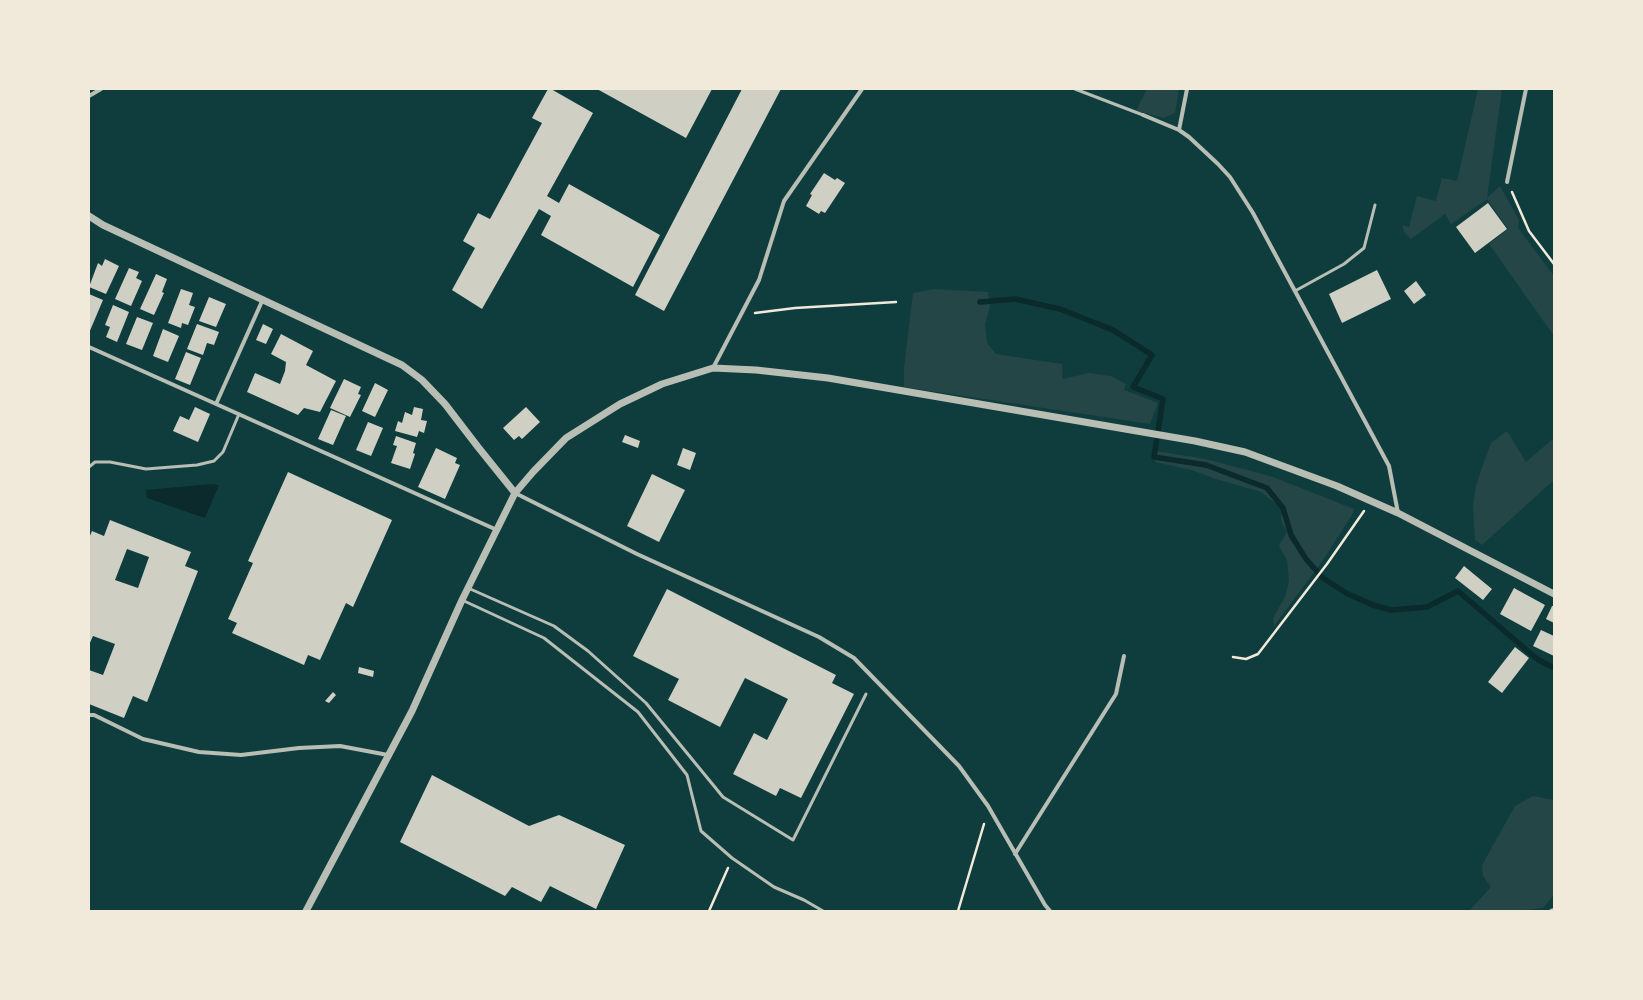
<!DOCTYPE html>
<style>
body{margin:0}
#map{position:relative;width:1643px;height:1000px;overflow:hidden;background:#0f3d3e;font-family:"PT Serif",serif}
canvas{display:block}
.frame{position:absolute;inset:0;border:90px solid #f1e9da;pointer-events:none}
</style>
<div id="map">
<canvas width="1643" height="1000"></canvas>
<div class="frame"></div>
</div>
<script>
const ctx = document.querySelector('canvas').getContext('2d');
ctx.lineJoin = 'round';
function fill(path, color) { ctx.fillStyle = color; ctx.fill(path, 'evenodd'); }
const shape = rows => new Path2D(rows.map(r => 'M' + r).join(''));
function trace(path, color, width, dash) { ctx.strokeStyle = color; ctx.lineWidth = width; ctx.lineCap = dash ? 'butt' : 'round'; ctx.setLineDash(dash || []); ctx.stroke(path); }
const green = shape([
 [1147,89,1179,89,1175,113,1164,118,1136,111],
 [1478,89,1502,89,1487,198,1500,186,1519,220,1518,228,1554,276,1554,336,1489,244,1508,229,1487,199,1451,224,1445,214,1411,239,1404,232,1402,225,1409,227,1417,196,1436,201,1442,178,1457,181],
 [934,289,988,292,990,307,985,324,987,343,996,354,1062,364,1063,379,1089,373,1111,376,1126,384,1124,390,1158,403,1150,424,904,387,904,367,913,293],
 [1507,431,1526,462,1554,438,1554,480,1482,545,1475,540,1473,507,1476,485,1491,443],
 [1156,451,1206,459,1273,477,1354,509,1352,515,1321,563,1274,626,1273,618,1285,597,1289,581,1287,560,1279,546,1287,531,1283,525,1281,518,1282,508,1261,492,1213,478,1192,470,1155,462],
 [1533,796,1554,800,1554,895,1543,908,1517,911,1469,911,1491,887,1483,876,1482,865,1515,806]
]);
const water = shape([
 [212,484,219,485,205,518,147,498,146,490]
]);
const stream = shape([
 [980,302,1015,299,1060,309,1113,330,1152,355,1133,387,1163,399,1154,457,1206,465,1267,488,1283,508,1291,535,1306,559,1323,578,1346,593,1373,605,1391,610,1427,607,1458,591,1537,659,1554,668]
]);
const building = shape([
 [548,89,551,89,593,113,547,196,559,203,569,184,660,235,633,287,541,235,551,216,539,209,482,309,452,290,475,248,463,241,478,213,490,219,542,123,532,118],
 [597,89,712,89,686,138],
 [742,89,781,89,664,311,635,295],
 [824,173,835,180,837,178,845,183,825,213,821,211,819,214,806,206,812,195,810,194],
 [1488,203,1507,229,1475,253,1456,227],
 [105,259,119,266,106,294,89,287,98,263,102,266],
 [129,268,139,272,136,278,142,281,131,306,115,299],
 [1377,270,1391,299,1342,323,1329,294],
 [156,274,167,279,162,292,164,293,154,315,140,309],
 [1416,281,1426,295,1414,304,1404,291],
 [181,289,193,293,189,305,195,307,188,325,182,323,181,328,168,323],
 [89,294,103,300,89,333],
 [209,297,226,304,216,327,199,321],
 [113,305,129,312,117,342,106,337,110,327,105,325],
 [137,317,153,323,142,350,126,344],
 [197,324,219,332,214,345,207,343,203,355,187,349],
 [263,324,273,329,266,344,256,340],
 [163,329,179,336,168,362,153,356],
 [281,334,313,351,306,365,336,381,320,412,304,408,298,415,247,392,255,373,280,384,285,371,286,362,271,354],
 [186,352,201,358,190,385,175,379],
 [344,379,361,387,358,394,361,395,350,417,330,408],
 [375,383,388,390,375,417,362,411],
 [195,407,210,414,198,442,173,431,180,416,189,420],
 [414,407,423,409,421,420,427,421,424,433,419,431,417,437,395,431,398,421,402,423,405,412,412,415],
 [526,407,540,422,522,439,519,436,514,440,503,428],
 [331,410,346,416,333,445,318,439],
 [368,422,383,428,371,456,356,450],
 [625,435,640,441,638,448,622,442],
 [396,436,416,443,413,453,415,454,410,469,391,463,397,446,393,445],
 [436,448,457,458,455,463,460,465,445,499,418,487],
 [683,448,696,453,690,470,677,465],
 [288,472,392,520,353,607,346,603,320,660,308,655,304,665,232,633,237,623,228,619,253,563,248,561],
 [652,474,685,490,659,542,627,526],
 [110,520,191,552,185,566,198,571,147,702,133,696,124,718,89,704,89,670,103,675,115,644,93,636,89,645,89,538,92,531,104,536],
 [127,549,149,557,138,588,115,580],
 [1464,566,1492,589,1483,600,1455,578],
 [1514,588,1545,605,1531,631,1500,614],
 [667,589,836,675,832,683,854,694,801,798,780,788,776,796,733,774,754,733,767,740,788,699,745,678,720,727,668,700,679,679,633,656],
 [1552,606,1554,606,1554,623,1546,619],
 [1541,630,1554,636,1554,656,1533,646],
 [1515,647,1529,658,1502,693,1488,682],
 [359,667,374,671,373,677,358,673],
 [333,692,336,695,329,703,325,701],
 [432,775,529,826,559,815,625,845,596,909,550,886,541,902,512,887,505,896,400,842]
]);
const path = shape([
 [1512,192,1529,231,1554,264],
 [755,313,795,308,896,302],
 [1233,657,1246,659,1258,654,1327,564,1364,511],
 [709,911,728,868],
 [958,911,984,824]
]);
const service = shape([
 [1075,89,1143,115],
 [1295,291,1344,264,1364,248,1375,205],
 [89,467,95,462,110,462,146,469,197,465,214,461,223,452,239,414],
 [468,588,554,626,588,651,646,703,723,797,793,840,866,694],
 [462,600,544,638,638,712,687,775,701,831,732,858,774,887,804,900,823,911]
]);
const minor = shape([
 [89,96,101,89],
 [1143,115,1179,130,1189,137,1218,164,1230,177,1253,213,1389,466,1398,513],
 [1179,130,1187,89],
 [1507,182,1526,89],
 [89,347,497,530],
 [713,368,759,280,784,201,862,89],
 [216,404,263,299],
 [515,493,637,554,819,637,854,658,959,766,988,806,1045,905,1050,911],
 [89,715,94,715,143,739,199,752,241,755,299,748,340,746,388,755],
 [1015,854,1116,694,1124,656],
 [1551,911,1554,910]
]);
const tertiary = shape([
 [89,216,103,225,402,365,422,380,445,404,478,447,515,493],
 [306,911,412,711,462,600,515,493,533,472,566,438,620,404,662,384,713,368,756,370,828,378,1195,441,1245,452,1337,486,1398,513,1554,594]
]);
fill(green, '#244646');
fill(water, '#0a2a2b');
trace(stream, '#0a2a2b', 5.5);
fill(building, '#cfcfc3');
trace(path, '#f1e9da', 2.5);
trace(service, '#b8beb3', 3);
trace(minor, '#b8beb3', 4);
trace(tertiary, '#b8beb3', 7);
</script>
